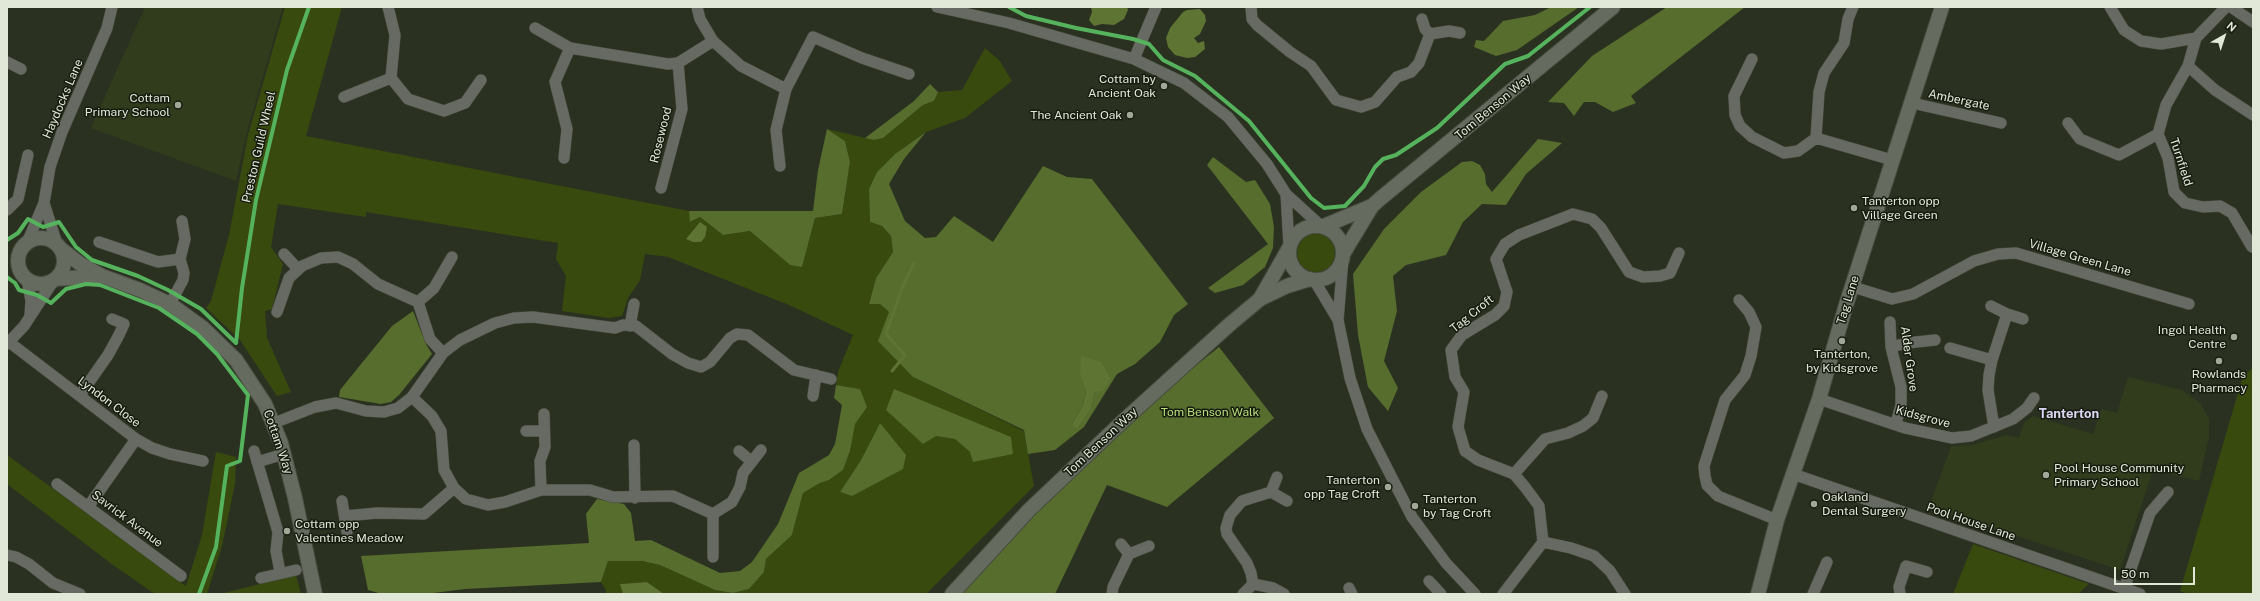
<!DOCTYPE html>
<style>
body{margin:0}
#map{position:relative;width:2260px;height:601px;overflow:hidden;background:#2b3120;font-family:"Public Sans",sans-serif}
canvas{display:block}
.frame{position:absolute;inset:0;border:8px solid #e1e8d7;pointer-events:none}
.north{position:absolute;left:2204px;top:16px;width:40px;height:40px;-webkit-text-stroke:3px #171c10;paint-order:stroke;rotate:39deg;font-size:11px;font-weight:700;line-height:16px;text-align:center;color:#e1e8d7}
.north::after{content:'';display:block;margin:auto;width:14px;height:18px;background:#e1e8d7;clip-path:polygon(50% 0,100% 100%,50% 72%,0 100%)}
.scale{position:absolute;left:2114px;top:567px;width:81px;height:18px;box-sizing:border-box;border:2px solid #e1e8d7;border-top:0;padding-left:5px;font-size:12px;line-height:14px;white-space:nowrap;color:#e1e8d7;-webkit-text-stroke:3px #171c10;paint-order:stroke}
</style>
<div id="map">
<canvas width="2260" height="601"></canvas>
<div class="frame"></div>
<div class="north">N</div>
<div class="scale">50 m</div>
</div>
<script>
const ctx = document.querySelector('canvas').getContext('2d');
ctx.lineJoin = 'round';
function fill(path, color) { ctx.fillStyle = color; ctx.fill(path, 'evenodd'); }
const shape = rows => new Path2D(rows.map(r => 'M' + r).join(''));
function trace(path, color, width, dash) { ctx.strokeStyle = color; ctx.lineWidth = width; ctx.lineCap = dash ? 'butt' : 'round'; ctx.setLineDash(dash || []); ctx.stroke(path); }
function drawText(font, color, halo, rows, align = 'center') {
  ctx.font = font + ' "Public Sans",sans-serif'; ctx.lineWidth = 3; ctx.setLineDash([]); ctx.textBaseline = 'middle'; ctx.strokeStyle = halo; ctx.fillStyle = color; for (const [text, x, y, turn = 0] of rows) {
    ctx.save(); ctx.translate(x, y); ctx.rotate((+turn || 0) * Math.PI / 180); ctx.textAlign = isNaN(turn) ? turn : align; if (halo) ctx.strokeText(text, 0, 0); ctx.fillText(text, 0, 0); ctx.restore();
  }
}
const built = shape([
 [145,7,283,7,247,132,236,181,91,128],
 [2128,377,2182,390,2200,403,2209,419,2209,437,2199,481,2153,470,2120,570,1929,507,1951,446,1972,445,2007,435,2019,438,2024,423,2033,416,2093,434,2101,409,2117,413]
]);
const green = shape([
 [285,7,342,7,306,136,689,211,691,222,700,217,723,235,750,231,790,265,802,266,815,218,842,214,850,162,845,141,827,129,874,140,883,138,923,105,934,101,938,92,962,90,985,48,999,60,1012,81,965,118,926,132,895,154,877,172,869,189,870,222,882,226,891,236,893,252,876,278,869,304,880,304,889,312,913,377,1024,431,1034,486,926,594,664,594,647,582,621,584,623,594,606,594,606,590,601,582,608,561,642,561,660,565,715,590,733,593,749,589,764,572,766,559,792,535,803,493,820,483,829,480,843,470,850,451,859,389,836,385,838,372,853,335,789,305,668,257,645,254,640,280,628,298,622,316,609,318,562,311,566,276,556,259,558,243,366,212,366,217,278,204,271,247,283,264,272,309,265,311,267,338,291,392,277,396,240,340,206,308,211,301,229,235,248,135],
 [880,423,864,488,852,496,840,492,861,460],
 [936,436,1011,437,970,452,955,439],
 '1297 253a19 19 0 1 1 38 0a19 19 0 1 1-38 0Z',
 [2253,368,2253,594,2188,594,2180,591,2243,376],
 [216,452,236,457,235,484,222,546,207,594,155,594,113,565,7,484,7,455,186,586,202,535],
 [1973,544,2089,584,2078,594,1953,594],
 [296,575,301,594,220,594]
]);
const forest = shape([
 [1551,7,1579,7,1517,50,1496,56,1474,47,1476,40,1484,41,1503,21,1535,15],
 [1667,7,1745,7,1631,96,1636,103,1613,112,1595,102,1584,102,1574,116,1564,103,1548,102,1592,56],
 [930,84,938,92,934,101,923,105,883,138,874,140,865,138,914,101],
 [827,129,845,141,850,162,842,214,815,218,802,267,790,265,750,231,723,235,700,217,690,222,689,211,813,211,818,170],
 [926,132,904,159,889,184,905,221,925,238,936,237,954,216,993,242,1043,166,1067,177,1092,179,1188,304,1174,315,1160,342,1135,364,1117,374,1084,427,1055,450,1028,454,1024,430,913,377,878,341,889,312,880,304,869,304,876,278,893,252,891,236,882,226,870,222,869,189,877,172,895,154],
 [1086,391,1095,392,1092,406,1072,424,1082,407],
 [1538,139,1562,143,1526,174,1506,205,1482,204,1463,222,1446,255,1406,265,1393,276,1397,311,1384,361,1398,388,1388,411,1368,387,1358,335,1353,274,1384,229,1421,192,1462,162,1472,161,1480,165,1485,174,1486,184,1492,192],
 [1213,157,1246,182,1255,180,1270,204,1274,227,1273,248,1265,267,1243,285,1215,293,1208,288,1268,244,1207,165],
 [413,311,426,344,432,354,399,395,391,402,381,404,339,397,340,390,392,326],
 [1219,347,1274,418,1167,507,1107,485,1055,594,959,594,1036,508,1179,379],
 [836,385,860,389,867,407,855,424,850,451,843,470,829,480,820,483,803,493,792,535,766,559,764,572,749,589,733,593,715,590,660,565,642,561,608,561,601,582,465,589,425,594,382,594,368,590,361,556,589,543,586,514,597,499,624,504,631,513,635,541,651,540,720,573,740,571,752,562,778,524,799,473,829,455,835,444,842,405,834,398],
 [894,389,1011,437,1013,454,973,462,970,452,955,439,936,436,923,444,886,410],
 [880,423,906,455,903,469,852,496,840,492,861,460]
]);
const water = shape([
 [1091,7,1127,7,1128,10,1124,19,1114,25,1102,24,1094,26,1089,20,1092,12],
 [1200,9,1205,15,1206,21,1200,34,1194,38,1198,43,1204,41,1205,49,1195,57,1187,58,1175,55,1168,47,1166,38,1170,28,1183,12,1187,10],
 [700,222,707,227,705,237,701,242,693,242,686,239],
 [1081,356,1101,362,1111,379,1103,391,1095,392,1092,406,1077,429,1072,424,1082,407,1086,391,1080,374],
 [647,582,664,594,623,594,620,584]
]);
const stream = shape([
 [892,371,905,355,886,334,902,288,914,263]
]);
const minor = shape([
 [388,7,395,35,391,78,408,99,444,111,465,103,481,80],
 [697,7,700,19,713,41,741,66,786,89,776,130,780,166],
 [937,7,1009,23,1134,59,1184,83,1228,117,1267,164,1286,194,1320,225],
 [1251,7,1252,19,1257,25,1290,52,1311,66,1336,100,1361,107,1375,102,1397,77,1411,72,1419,63,1430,34],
 [2110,7,2124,30,2141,41,2161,44,2196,38],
 [2226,7,2196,38,2188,66,2166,105,2158,134,2168,158,2174,192,2185,203,2203,207,2220,206,2232,213,2252,247],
 [2231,7,2253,22],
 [1422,19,1425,29,1430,34,1449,31,1460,33],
 [535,28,570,48,668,64,678,63,713,41],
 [1134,59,1156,7],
 [1752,59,1734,96,1735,115,1740,126,1752,137,1784,153,1798,151,1816,138,1892,160],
 [7,62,21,69],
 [2188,66,2215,90,2253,115],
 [786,89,813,37,862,58,909,74],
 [344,97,391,78],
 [1912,103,2001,123],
 [2068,123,2080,139,2119,155,2158,134],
 [1816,138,1819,92,1824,73,1844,43,1848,19,1853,7],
 [564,158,567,129,555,82,570,48],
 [661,188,682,109,678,63],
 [1286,194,1289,246],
 [44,203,57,244],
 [7,210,18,199,28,155],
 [99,242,158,262,180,259],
 [27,243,44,203,50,167,62,132,107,28,112,7],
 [284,254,298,269],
 [1343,259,1338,320,1350,378,1367,429,1412,517,1446,563,1475,594],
 [27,279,31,301,30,315],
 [1314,280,1338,320],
 [1853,287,1892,299,1913,294,1974,261,1998,254,2016,253,2189,304],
 [1739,300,1749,312,1756,327,1751,356,1745,375,1725,400,1704,466,1705,476,1707,485,1718,496,1777,520],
 [418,302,434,288,452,257],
 [170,304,183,280,184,273,180,259,185,239,182,221],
 [1991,306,2007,314,2023,319],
 [277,312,289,278,302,266,321,258,338,257,353,264,378,284,418,302,430,339,443,353],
 [1890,322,1891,347,1901,387,1901,405,1896,423],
 [630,326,634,304],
 [9,342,136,439,152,448,170,454,203,461],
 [7,344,24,326,54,280],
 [1891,347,1907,343,1935,340],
 [1950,348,1992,360],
 [80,395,108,355,119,335,124,324,112,319],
 [813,396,816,375],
 [412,397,432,416,441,431,444,470,454,488,466,499,488,505,505,502,541,490,590,490,613,497,673,496,713,514,732,502,740,487,743,473,761,450],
 [1819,399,1905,428,1952,438,1971,436,2013,419,2027,408,2034,398],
 [274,423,315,407,336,403,366,411,384,412,398,408,412,397,443,353,460,340,495,323,514,318,533,317,615,328,623,325,636,326,672,354,688,363,701,367,710,362,730,338,737,334,748,335,794,370,831,379],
 [1994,427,1988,390,1989,375,1992,360,2007,314],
 [526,431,544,431],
 [634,445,635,498],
 [254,451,278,532,276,551,280,572],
 [739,451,751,461],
 [257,462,284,454],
 [1514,474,1545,439,1568,433,1583,426,1593,418,1602,396],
 [1793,474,2140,594],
 [57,484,181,576],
 [541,490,540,461,545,447,544,414],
 [1271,492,1287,501],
 [342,501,347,532],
 [88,507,136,439],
 [345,516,377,513,424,514,454,488],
 [1121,544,1129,554],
 [7,555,16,557,29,564,53,583,80,594],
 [713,557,713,514],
 [261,578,296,570],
 [1429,581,1441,594],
 [1253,584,1273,588,1284,594],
 [1349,588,1352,594],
 [2124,589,2150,513,2168,492],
 [1112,594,1113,587,1129,554,1149,546],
 [1243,594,1253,584,1251,573,1247,563,1227,534,1226,528,1230,515,1242,501,1271,492,1277,477],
 [1503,594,1543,542],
 [1625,594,1610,571,1594,556,1571,548,1543,542,1539,506,1525,487,1514,474,1478,460,1465,451,1458,427,1464,392,1455,377,1451,350,1462,335,1495,315,1504,306,1507,292,1496,259,1505,244,1519,235,1573,214,1592,219,1601,228,1629,272,1643,277,1660,276,1670,273,1679,253],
 [1813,594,1827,562],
 [1900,594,1899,587,1906,566,1927,572]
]);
const major = shape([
 '1289 253a27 27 0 1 1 54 0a27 27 0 1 1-54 0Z',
 [1324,226,1372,206,1381,198,1613,7],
 '18 261a23 23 0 1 1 46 0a23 23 0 1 1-46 0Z',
 [61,249,79,263,102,276,140,290,170,304,203,328,236,360,265,404,281,443,295,498,315,594],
 [1343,254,1372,206],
 [55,279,101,276],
 [1260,299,1289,248],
 [952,594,1029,510,1122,422,1229,325,1260,299,1287,286,1310,279],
 [1758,594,1777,520,1819,399,1846,305,1942,7]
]);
const cycleway = shape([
 [1009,7,1026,16,1076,28,1133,39,1149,44,1163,60,1195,76,1249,121,1311,198,1324,208,1345,206,1364,186,1375,167,1383,159,1396,155,1437,128,1505,64,1528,56,1590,7],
 [7,240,18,233,28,219,43,227,59,222,76,247,92,260,138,276,168,290,201,309,236,343],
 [7,277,15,283,19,290,37,295,51,303,66,289,86,284,100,285,159,308,197,334,217,354,248,395,240,461,227,466,216,547,199,594],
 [236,343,242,288,256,200,287,70,309,7]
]);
const markers = [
 [1164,86,4,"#a1a897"],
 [178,105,4,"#a1a897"],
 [1130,115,4,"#a1a897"],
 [1854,208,4,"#a1a897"],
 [2234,337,4,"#a1a897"],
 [1842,341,4,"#a1a897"],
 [2219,361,4,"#a1a897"],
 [2046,475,4,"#a1a897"],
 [1388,487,4,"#a1a897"],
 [1814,504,4,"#a1a897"],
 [1415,506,4,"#a1a897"],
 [287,531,4,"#a1a897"]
];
const poiNames = [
 ["Cottam by",1156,79],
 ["Ancient Oak",1156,93],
 ["Cottam",170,98],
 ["Primary School",170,112],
 ["The Ancient Oak",1122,115],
 ["Tanterton opp",1862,201,"left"],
 ["Village Green",1862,215,"left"],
 ["Ingol Health",2226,330],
 ["Centre",2226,344],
 ["Tanterton,",1842,354,"center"],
 ["by Kidsgrove",1842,368,"center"],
 ["Rowlands",2219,374,"center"],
 ["Pharmacy",2219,388,"center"],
 ["Pool House Community",2054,468,"left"],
 ["Primary School",2054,482,"left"],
 ["Tanterton",1380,480],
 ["opp Tag Croft",1380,494],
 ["Oakland",1822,497,"left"],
 ["Dental Surgery",1822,511,"left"],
 ["Tanterton",1423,499,"left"],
 ["by Tag Croft",1423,513,"left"],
 ["Cottam opp",295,524,"left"],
 ["Valentines Meadow",295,538,"left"]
];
const streetNames = [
 ["Haydocks Lane",63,99,-67],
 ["Ambergate",1959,100,12],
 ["Tom Benson Way",1493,107,-40],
 ["Rosewood",661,135,-76],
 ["Preston Guild Wheel",259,147,-77],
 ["Turnfield",2181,162,72],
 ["Village Green Lane",2080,258,16],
 ["Tag Lane",1848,300,-73],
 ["Tag Croft",1472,314,-39],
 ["Alder Grove",1909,359,82],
 ["Lyndon Close",109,402,37],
 ["Kidsgrove",1923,417,15],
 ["Cottam Way",278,442,71],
 ["Tom Benson Way",1101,442,-43],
 ["Savrick Avenue",127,519,37],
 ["Pool House Lane",1971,522,19]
];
const parkNames = [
 ["Tom Benson Walk",1210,412]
];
const neighbourhoodNames = [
 ["Tanterton",2069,414]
];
fill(built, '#303c1c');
fill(green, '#384a0e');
fill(forest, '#566d2d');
fill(water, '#5e7433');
trace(stream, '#5e7433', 3);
trace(minor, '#474d3f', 12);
trace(major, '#474d3f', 16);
trace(minor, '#676a62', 11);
trace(major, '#666b60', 14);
trace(cycleway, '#56b35d', 4);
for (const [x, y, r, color] of markers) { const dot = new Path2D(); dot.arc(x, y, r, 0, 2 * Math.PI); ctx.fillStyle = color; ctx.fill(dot); trace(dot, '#171c10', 1.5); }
drawText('12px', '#e1e8d7', '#171c10', poiNames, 'right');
drawText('12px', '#e1e8d7', '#171c10', streetNames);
drawText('12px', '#badf7c', '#171c10', parkNames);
drawText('bold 13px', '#dcd6f3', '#171c10', neighbourhoodNames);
</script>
